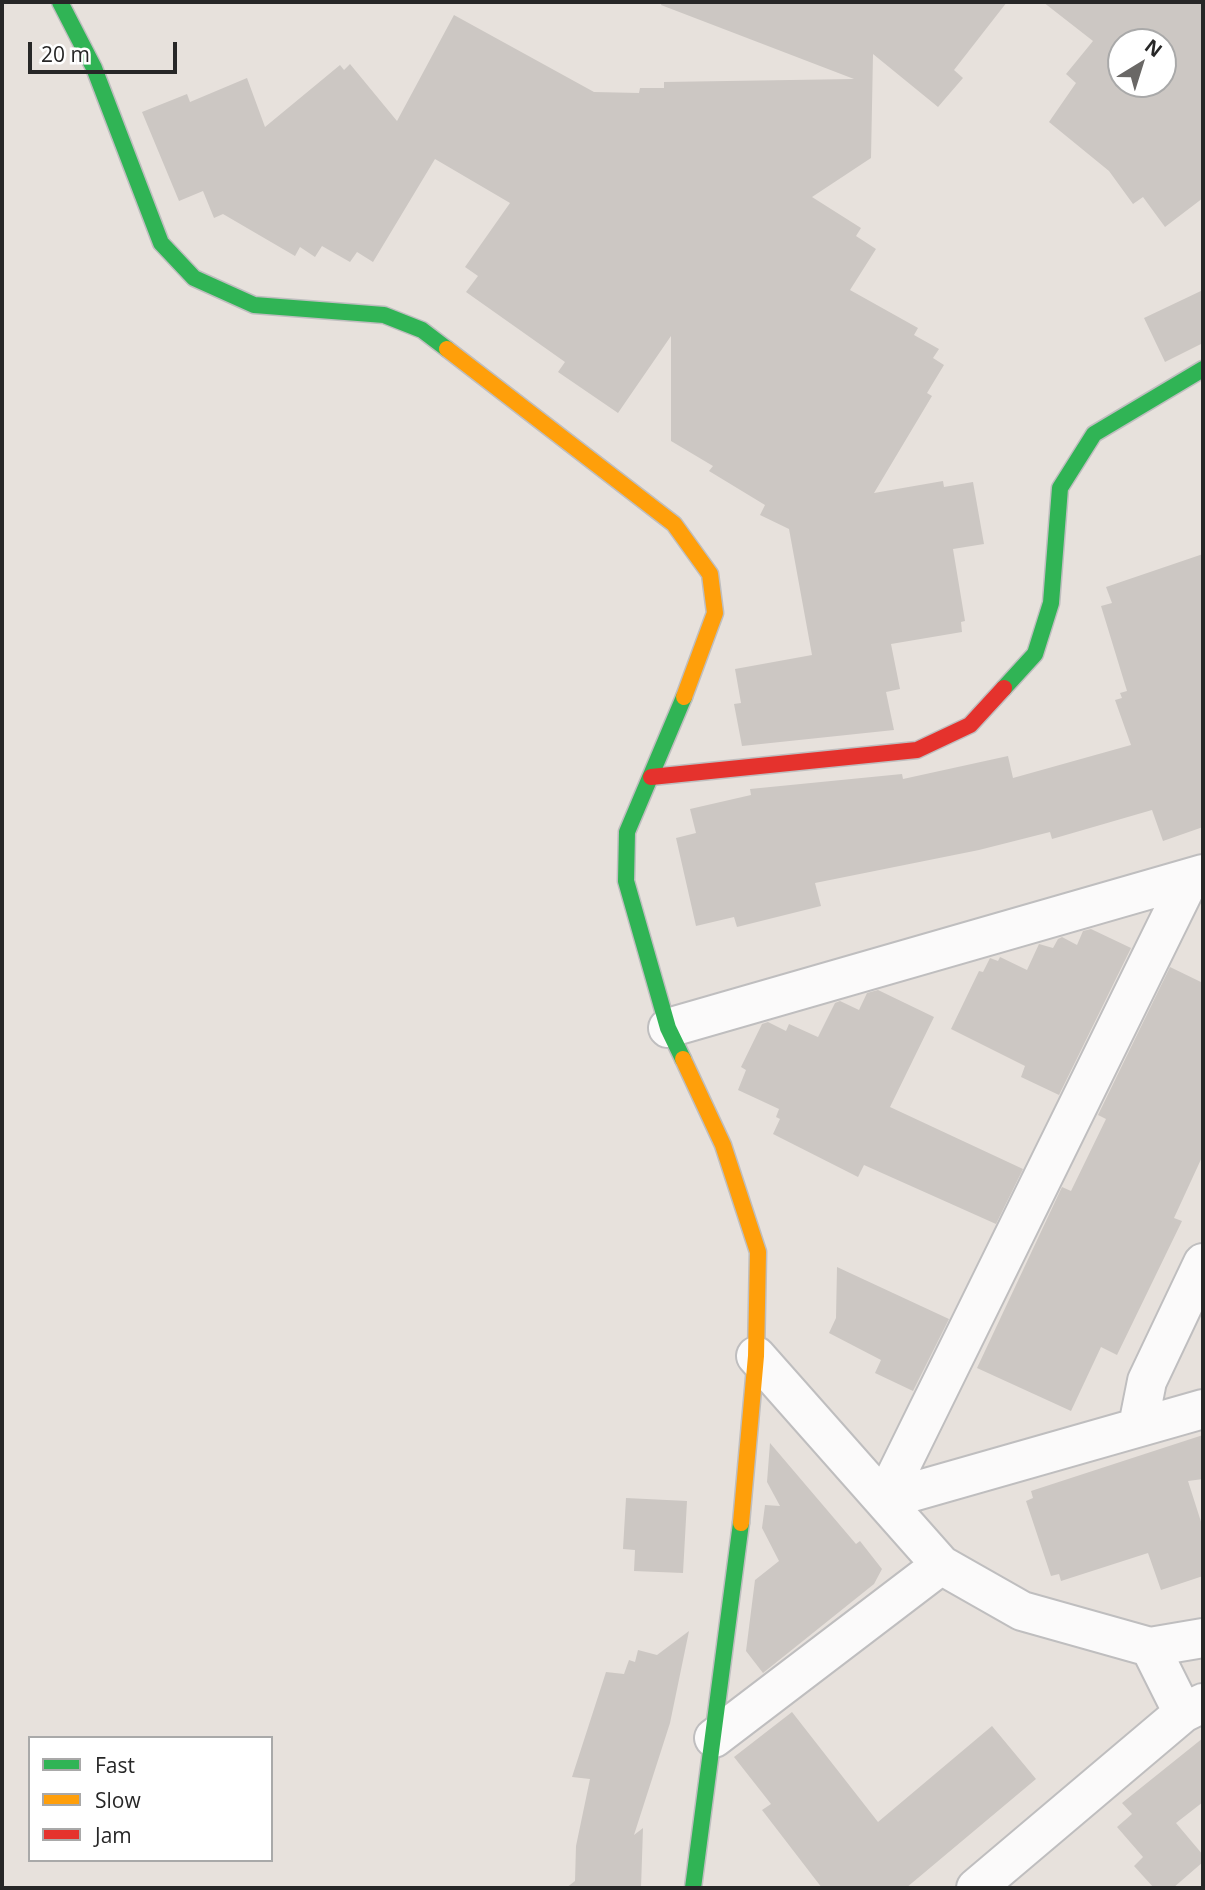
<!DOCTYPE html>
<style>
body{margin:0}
#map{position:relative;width:1205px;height:1890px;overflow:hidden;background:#e7e1dc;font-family:"Open Sans",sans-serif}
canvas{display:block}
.frame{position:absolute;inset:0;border:4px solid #272727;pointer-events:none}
.legend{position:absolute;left:28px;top:1736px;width:245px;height:126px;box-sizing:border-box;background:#fff;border:2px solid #a9a9a9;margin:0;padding:9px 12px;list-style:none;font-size:21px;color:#272727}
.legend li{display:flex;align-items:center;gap:14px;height:35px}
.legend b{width:35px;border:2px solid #a9a9a9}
.north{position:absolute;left:1107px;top:28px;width:70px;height:70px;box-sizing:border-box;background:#fff;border:2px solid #a9a9a9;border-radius:50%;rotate:38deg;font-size:19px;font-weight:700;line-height:28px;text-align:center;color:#272727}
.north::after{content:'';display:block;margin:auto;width:24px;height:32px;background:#6a6866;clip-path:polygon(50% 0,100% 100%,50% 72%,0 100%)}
.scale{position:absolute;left:28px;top:42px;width:149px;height:32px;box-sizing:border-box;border:4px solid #272727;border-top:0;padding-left:9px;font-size:21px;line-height:24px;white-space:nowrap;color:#272727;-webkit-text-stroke:5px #fff;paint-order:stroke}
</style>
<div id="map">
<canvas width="1205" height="1890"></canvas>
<div class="frame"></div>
<ul class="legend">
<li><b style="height:9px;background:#30b455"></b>Fast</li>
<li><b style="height:9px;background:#ff9f0a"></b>Slow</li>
<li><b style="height:9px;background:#e5322d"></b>Jam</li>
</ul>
<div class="north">N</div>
<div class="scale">20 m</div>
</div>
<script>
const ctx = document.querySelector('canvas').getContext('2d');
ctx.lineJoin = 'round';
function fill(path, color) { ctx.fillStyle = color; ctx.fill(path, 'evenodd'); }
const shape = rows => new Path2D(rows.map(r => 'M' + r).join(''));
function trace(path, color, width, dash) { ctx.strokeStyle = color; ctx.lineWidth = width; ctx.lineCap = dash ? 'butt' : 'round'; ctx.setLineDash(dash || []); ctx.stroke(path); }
const building = shape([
 [662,2,1007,2,954,70,963,78,938,107,873,54,871,158,812,197,861,228,856,236,876,249,850,290,918,328,914,335,939,349,933,358,944,365,927,393,932,396,874,493,943,481,944,487,973,482,984,544,953,549,965,621,961,622,962,632,891,644,900,689,886,692,894,730,742,746,734,704,741,703,735,669,812,655,789,529,760,515,765,505,709,471,713,466,671,441,671,336,618,413,558,372,565,362,466,292,478,276,465,267,510,203,435,159,373,262,357,252,350,262,322,246,315,257,300,247,295,256,223,214,214,218,203,191,179,201,142,112,187,94,190,102,247,78,265,127,340,65,344,70,350,64,397,121,454,15,594,92,639,93,640,88,664,88,664,82,854,79,661,5],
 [1043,2,1203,2,1203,198,1165,227,1143,197,1133,204,1109,171,1049,122,1076,83,1066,74,1093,41],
 [1121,42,1163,42,1163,84,1121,84],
 [1203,290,1203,343,1165,362,1144,318],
 [1203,554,1203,827,1163,841,1152,810,1052,839,1050,832,979,850,815,883,821,906,737,927,734,917,696,926,676,838,696,833,690,809,751,795,750,789,902,774,903,779,1008,756,1013,778,1131,745,1115,700,1122,698,1120,693,1127,691,1101,606,1112,603,1106,587],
 [1091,929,1131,948,1059,1095,1021,1077,1025,1066,951,1029,979,971,983,972,990,958,998,961,1000,957,1027,970,1039,944,1053,948,1058,939,1062,937,1077,945,1083,931],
 [1170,967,1203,983,1203,1155,1174,1218,1182,1221,1117,1355,1101,1347,1071,1411,977,1368,1062,1187,1071,1191,1106,1119,1098,1115],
 [878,990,934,1017,890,1107,1023,1169,996,1224,864,1165,858,1177,773,1134,780,1119,776,1117,779,1109,738,1090,746,1070,741,1067,762,1024,768,1022,786,1031,789,1024,818,1037,835,1003,840,1001,859,1010,867,993],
 [837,1267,949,1319,913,1391,875,1373,881,1360,829,1333,836,1318],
 [1203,1435,1203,1479,1188,1481,1203,1528,1203,1576,1161,1590,1148,1553,1061,1581,1059,1574,1051,1576,1026,1501,1033,1498,1031,1491],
 [770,1443,856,1544,860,1541,882,1569,874,1584,763,1673,746,1651,755,1580,779,1561,762,1528,765,1505,780,1506,767,1482],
 [626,1498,687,1501,683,1573,634,1571,635,1550,623,1549],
 [689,1631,670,1723,634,1835,643,1828,641,1888,566,1888,575,1881,576,1846,590,1779,572,1777,606,1672,624,1674,629,1660,635,1662,638,1650,657,1655],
 [792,1712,878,1822,992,1726,1036,1779,906,1888,822,1888,762,1810,771,1804,734,1757],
 [1203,1738,1203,1802,1176,1823,1203,1855,1203,1862,1173,1888,1154,1888,1134,1866,1143,1857,1117,1827,1132,1814,1122,1803]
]);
const street = shape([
 [668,1028,1203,874],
 [756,1356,941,1565,1022,1611,1150,1647,1203,1638],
 [1138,1426,1147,1381,1203,1263],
 [884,1500,1190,878],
 [884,1500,1203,1409],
 [1150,1647,1183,1713],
 [714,1738,941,1565],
 [976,1888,1183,1713,1203,1703]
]);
const fast = shape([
 [60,2,94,68,161,243,194,278,254,305,384,315,422,330,447,349],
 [1004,688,1035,654,1051,603,1060,488,1094,434,1203,369],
 [683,1059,668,1028,626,881,627,832,684,697],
 [693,1888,741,1523]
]);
const slow = shape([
 [447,349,674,524,710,574,715,613,684,697],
 [683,1059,723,1145,758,1252,756,1356,741,1523]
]);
const jam = shape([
 [651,777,917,750,970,725,1004,688]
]);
fill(building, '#ccc7c3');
trace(street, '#bfbebf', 42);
trace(fast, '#bfbebf', 19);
trace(slow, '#bfbebf', 19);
trace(jam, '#bfbebf', 19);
trace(street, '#fbfafa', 38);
trace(fast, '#30b455', 16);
trace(slow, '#ff9f0a', 16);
trace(jam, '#e5322d', 16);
</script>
